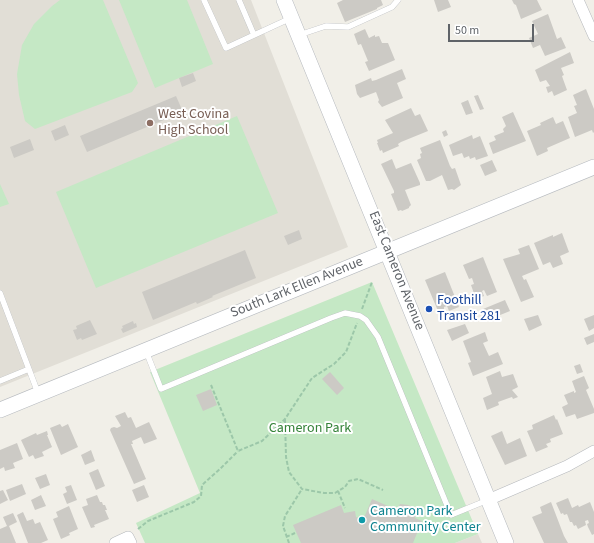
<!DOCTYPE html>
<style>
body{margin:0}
#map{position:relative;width:594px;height:543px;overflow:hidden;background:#f1efe8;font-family:"Source Sans 3",sans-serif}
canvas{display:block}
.scale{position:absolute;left:448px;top:24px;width:86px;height:18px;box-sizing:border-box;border:2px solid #5f6368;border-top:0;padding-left:5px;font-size:12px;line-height:14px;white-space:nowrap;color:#5f6368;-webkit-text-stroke:3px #fff;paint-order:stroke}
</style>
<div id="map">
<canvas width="594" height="543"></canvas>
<div class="scale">50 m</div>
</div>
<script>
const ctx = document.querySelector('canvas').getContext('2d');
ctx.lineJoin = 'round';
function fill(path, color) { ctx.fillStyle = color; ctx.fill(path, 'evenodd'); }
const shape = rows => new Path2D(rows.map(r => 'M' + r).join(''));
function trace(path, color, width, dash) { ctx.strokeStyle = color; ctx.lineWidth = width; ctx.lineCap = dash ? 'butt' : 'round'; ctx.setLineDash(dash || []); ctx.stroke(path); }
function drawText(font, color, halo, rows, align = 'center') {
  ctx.font = font + ' "Source Sans 3",sans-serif'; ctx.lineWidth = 4; ctx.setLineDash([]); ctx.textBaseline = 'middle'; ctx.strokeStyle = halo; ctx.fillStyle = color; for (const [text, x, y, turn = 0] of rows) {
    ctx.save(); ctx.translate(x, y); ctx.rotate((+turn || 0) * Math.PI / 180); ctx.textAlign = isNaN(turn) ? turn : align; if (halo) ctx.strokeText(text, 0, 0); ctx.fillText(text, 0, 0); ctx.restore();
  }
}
const education = shape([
 [0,0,251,0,348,247,0,387],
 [478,534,482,543,455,543]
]);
const green = shape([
 [60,0,103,0,138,83,132,92,35,129,25,121,19,95,17,74,22,45,34,24,52,6],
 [119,0,187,0,213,64,155,88],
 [237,116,278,213,96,288,56,192],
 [0,184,9,204,0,207],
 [372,282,478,534,455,543,145,543,136,523,200,493,150,372]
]);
const building = shape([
 [343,0,381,0,383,5,377,8,377,9,345,22,337,3],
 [434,0,448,0,451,7,438,12],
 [512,0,537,0,542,10,521,19,516,5,514,4],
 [548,14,557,39,561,37,566,48,545,56,540,45,533,48,529,38,538,34,532,21],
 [365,29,369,38,375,35,375,37,379,36,382,43,388,43,395,60,369,71,365,62,368,61,361,44,358,45,354,34],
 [570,52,574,63,561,68,564,75,562,76,563,79,567,90,554,96,552,91,548,93,546,87,550,86,546,80,540,82,535,70],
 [402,69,406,79,397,83,403,98,382,107,378,102,379,100,376,92,360,98,357,94,355,85,371,78,372,81,376,80],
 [193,73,196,81,182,87,179,78],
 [586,89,594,109,594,132,593,133,592,130,575,137,568,117,577,113,574,106,577,105,573,95],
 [478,95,484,109,480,110,474,96],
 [176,96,183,112,87,152,80,136],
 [468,100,473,113,466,115,461,103],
 [411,108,415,116,420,114,428,131,401,142,398,144,399,146,383,153,382,150,380,151,377,143,378,143,377,140,393,133,385,120],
 [513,112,526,141,493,154,489,143,496,140,494,136,504,132,503,129,506,126,502,117],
 [553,117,556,124,563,121,570,138,547,148,548,151,537,156,527,131,541,125,540,123],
 [65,125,69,135,55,141,51,131],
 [446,130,448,135,444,137,442,132],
 [472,135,473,139,480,136,488,156,476,160,475,157,470,159,469,156,464,158,462,153,453,156,449,145],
 [30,139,34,150,14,158,10,147],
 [440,140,450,166,452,169,455,168,461,185,454,190,452,189,448,190,442,175,430,181,426,181,417,160,421,158,420,154,422,153,420,148],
 [392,159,396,169,411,163,420,183,420,185,405,190,411,205,409,207,409,208,402,211,401,210,398,211,391,194,394,193,394,191,381,164],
 [492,160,497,171,485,176,480,165],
 [299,230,302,239,288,245,284,236],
 [562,233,569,252,560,256,563,264,553,268,550,262,543,265,534,243,553,235,553,237],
 [529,245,539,269,522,276,524,280,526,279,534,297,521,302,503,259,520,254,518,249],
 [245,250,256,278,212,296,213,297,197,304,196,302,153,320,142,292],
 [483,257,497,292,487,296,484,290,482,291,484,296,476,299,471,285,474,284,472,278,469,279,463,265],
 [445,272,459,307,449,311,447,306,444,307,444,310,438,311,425,280],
 [505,300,510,311,488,320,483,309],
 [538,315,542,325,529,331,524,319],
 [594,315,594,328,589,331,584,319],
 [90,320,97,334,82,340,81,338,77,340,73,330,77,329,76,326],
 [133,321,134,324,136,323,137,327,123,333,121,329,123,328,122,326],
 [465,324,469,333,452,341,447,330],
 [485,332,488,341,483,343,489,356,498,352,503,364,473,376,468,363,471,362,463,341],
 [594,334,594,342,587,345,584,338],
 [580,364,583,372,577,374,574,366],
 [500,371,502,377,513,374,518,387,512,390,518,397,513,399,512,397,509,398,498,402,499,405,487,410,483,398,492,394,486,377],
 [330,372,344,388,337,395,322,379],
 [584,376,589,388,586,390,594,409,594,413,577,419,575,414,566,417,562,407,568,404,564,395,574,391,574,393,576,392,572,381],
 [211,389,217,405,203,411,196,395],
 [125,412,128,418,131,417,136,428,149,422,157,439,144,444,141,437,132,441,133,444,131,444,146,479,134,484,110,430,111,428,114,427,117,428,121,426,115,416],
 [554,415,556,420,557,419,563,434,550,439,551,442,546,444,548,447,536,452,527,431,533,429,532,425],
 [60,424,62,427,68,424,78,447,61,455,50,428],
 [47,431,48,435,47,435,52,447,42,452,44,456,35,459,33,455,29,457,21,440,36,433,37,435],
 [502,431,507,444,520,438,527,456,505,465,491,436],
 [17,443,23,459,13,463,15,468,5,471,4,467,0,469,0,450],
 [91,450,95,461,85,465,81,455],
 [98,469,105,486,96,490,89,473],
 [46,474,50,485,40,489,35,478],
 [22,484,26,494,10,501,6,490],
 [71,485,77,500,67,504,63,494,67,492,65,487],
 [144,485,149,497,137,502,132,490],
 [3,490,8,500,0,504,0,491],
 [41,495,46,506,35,510,31,500],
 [97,495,100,502,102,502,103,505,105,505,107,510,105,510,109,519,94,525,95,527,91,528,82,507,88,505,86,499],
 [568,498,572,508,578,505,579,507,590,502,594,512,594,534,592,535,588,527,587,524,589,523,588,520,585,521,586,525,578,529,576,525,574,526,572,522,570,522,567,514,564,515,563,513,561,514,556,503],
 [372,499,397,510,400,504,408,505,413,507,417,512,415,518,422,521,413,543,301,543,293,525,341,505,344,513,355,511,356,517,363,520],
 [551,502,564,536,568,543,544,543,532,517,542,513,540,507],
 [69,506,78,529,69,533,70,535,61,539,53,519,58,517,56,512],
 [23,512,27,521,33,519,35,524,40,522,48,540,41,543,28,543,17,515],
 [13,513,17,522,9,526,16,543,0,543,0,529,7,526,3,517]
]);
const path = shape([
 [362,309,372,282],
 [211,385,238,451,262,441,285,419,312,378,334,364,346,352,357,323],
 [285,419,286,457,289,472,302,489,324,493,335,493,345,487,349,481,358,479,383,490],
 [338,491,345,508],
 [138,529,148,521,194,502,201,496,202,485,220,469,238,451],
 [286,537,295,533],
 [289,543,283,526,285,516,302,489]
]);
const lane = shape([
 [204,0,226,48,291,18],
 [239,0,254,35],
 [299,35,326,26,348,27,392,7,398,0],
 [0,293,38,393],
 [146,351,161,389,331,318,345,313,360,316,366,320,378,337,451,515,488,500],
 [0,381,29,369]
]);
const street = shape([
 [578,0,594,36],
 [488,500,567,466,594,451],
 [115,543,128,537,131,543]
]);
const secondary = shape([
 [284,0,506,543],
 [0,410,594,167]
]);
const markers = [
 [150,123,4,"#8d6e63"],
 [429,309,4,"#1a4fb4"],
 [362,520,4,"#0f9aa8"]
];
const educationNames = [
 ["West Covina",158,115],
 ["High School",158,131]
];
const streetNames = [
 ["East Cameron Avenue",396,271,68],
 ["South Lark Ellen Avenue",297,288,-22]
];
const transitNames = [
 ["Foothill",437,301],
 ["Transit 281",437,317]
];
const parkNames = [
 ["Cameron Park",310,429]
];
const cultureNames = [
 ["Cameron Park",370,512],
 ["Community Center",370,528]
];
fill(education, '#e1ded6');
fill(green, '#c5e8c5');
fill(building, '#cccac5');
trace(lane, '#b5b8bc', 6);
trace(street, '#b5b8bc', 12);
trace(secondary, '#b6babf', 16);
trace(path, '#9cc7a9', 2, [4, 2]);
trace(lane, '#fff', 5.5);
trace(street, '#fff', 11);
trace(secondary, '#fff', 15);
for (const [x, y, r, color] of markers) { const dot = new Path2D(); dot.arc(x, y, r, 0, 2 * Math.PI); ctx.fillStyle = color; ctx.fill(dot); trace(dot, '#fff', 1.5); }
drawText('14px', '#785e54', '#fff', educationNames, 'left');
drawText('14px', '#5f6368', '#fff', streetNames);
drawText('14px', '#164399', '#fff', transitNames, 'left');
drawText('14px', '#348238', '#fff', parkNames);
drawText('14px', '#0d838f', '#fff', cultureNames, 'left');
</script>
